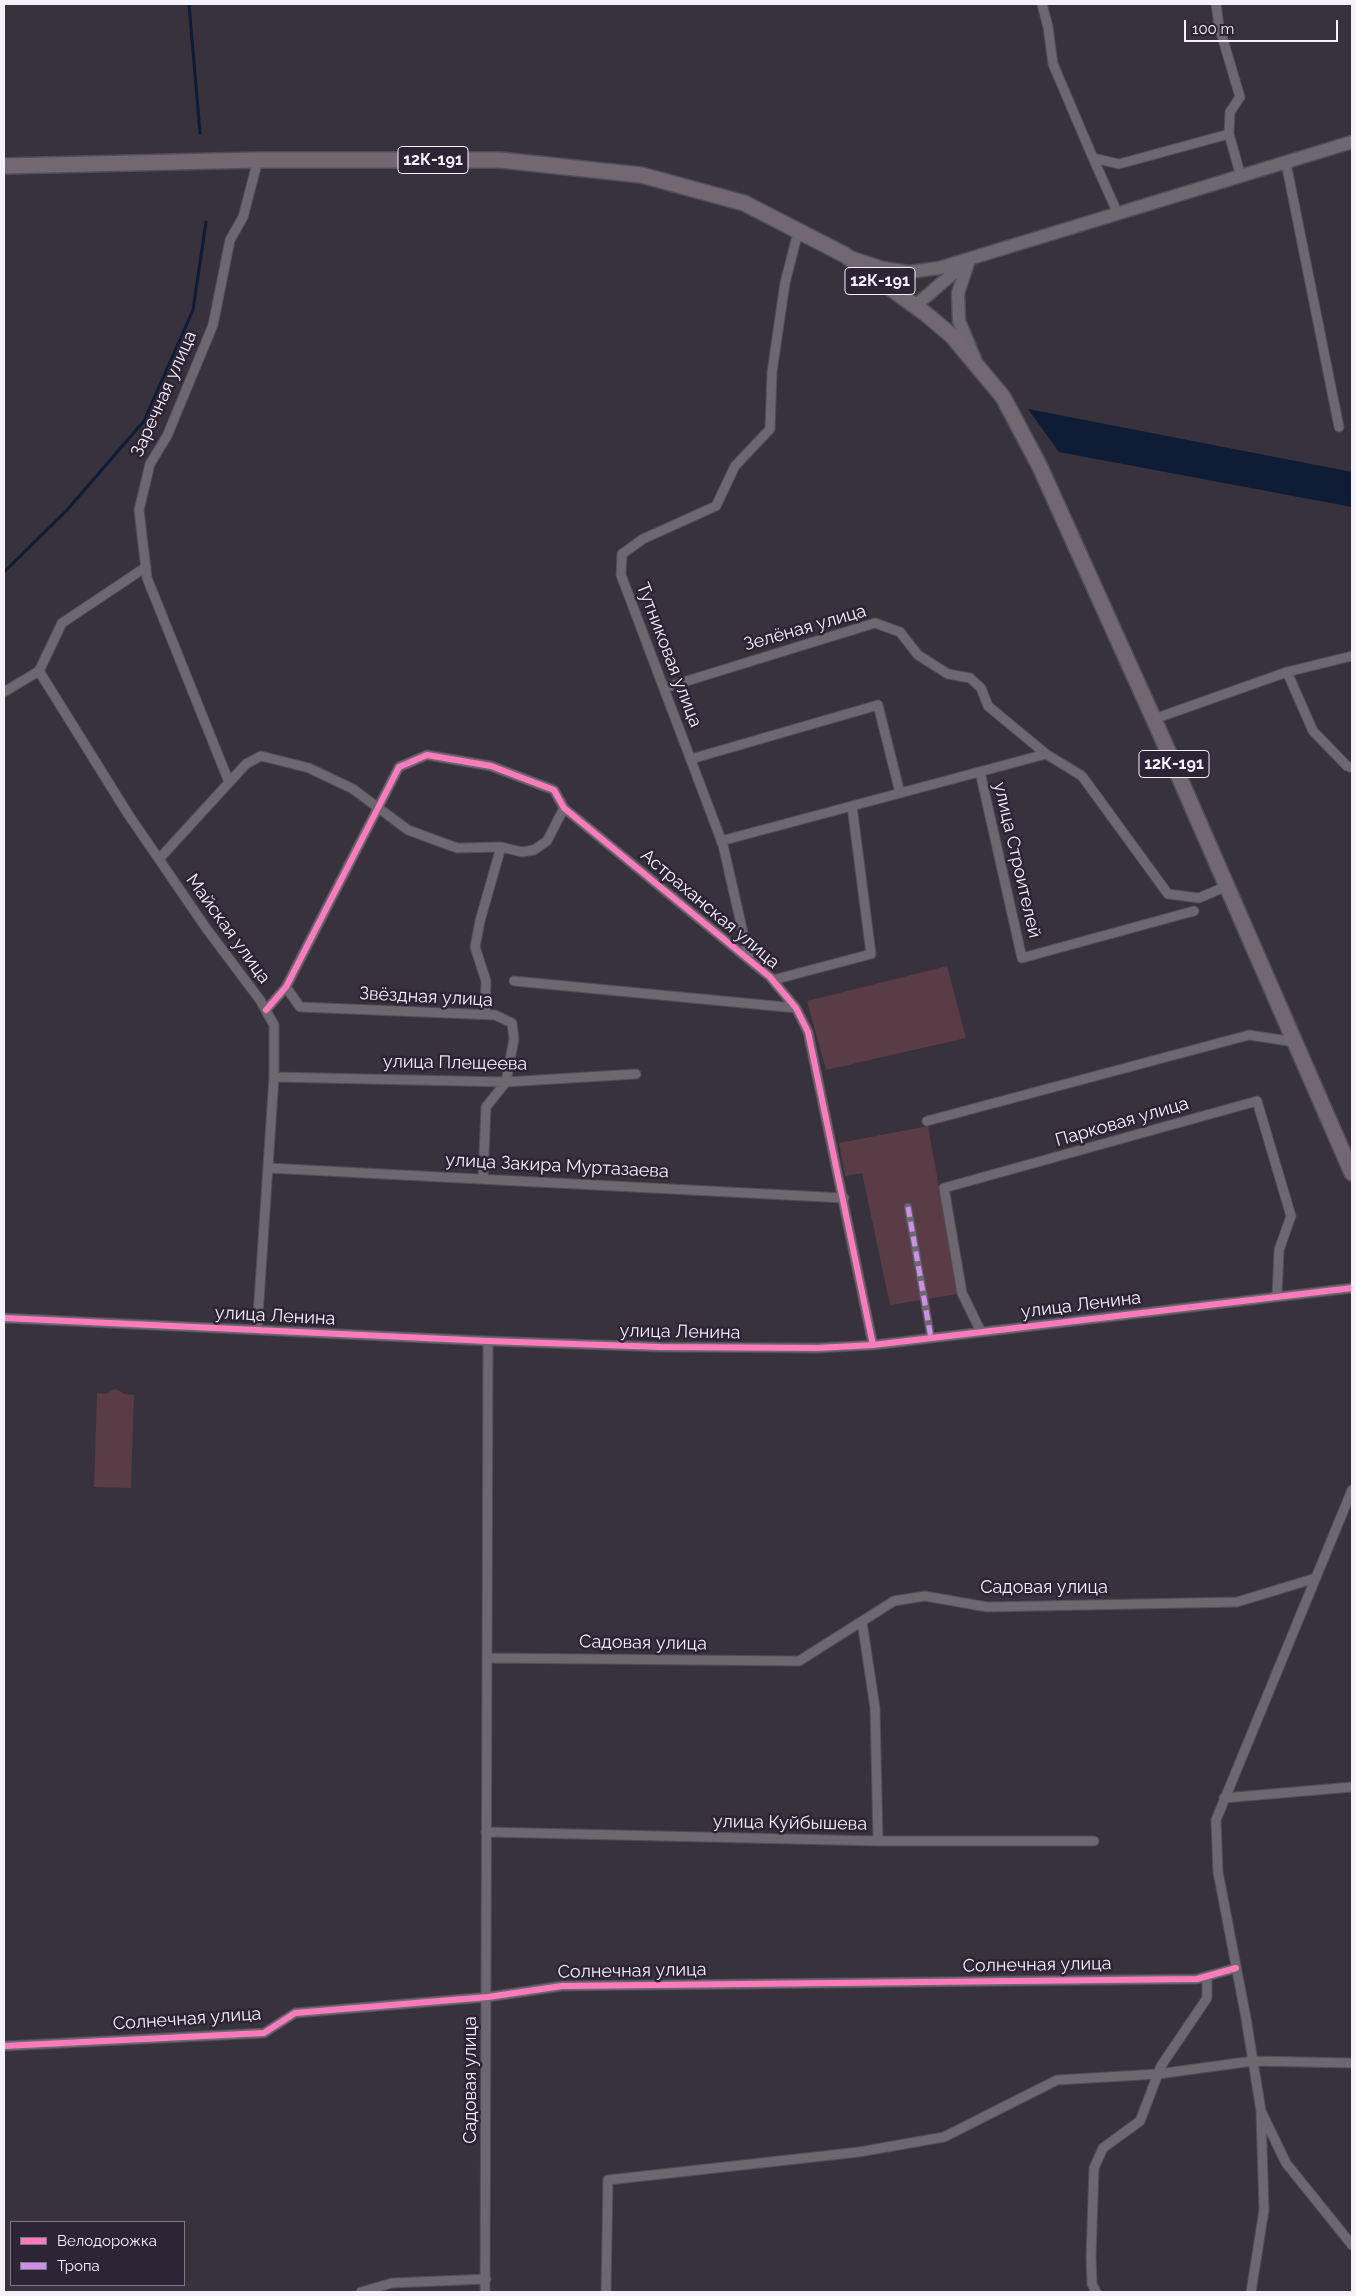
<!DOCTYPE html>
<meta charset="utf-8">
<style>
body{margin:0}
#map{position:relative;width:1356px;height:2296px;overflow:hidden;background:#37323b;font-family:Raleway,sans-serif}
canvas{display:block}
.frame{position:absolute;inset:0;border:5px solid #f6f0fb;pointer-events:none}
.legend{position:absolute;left:10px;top:2221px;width:175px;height:65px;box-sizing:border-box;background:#2d2435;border:1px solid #7d7684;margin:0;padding:6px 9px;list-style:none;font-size:15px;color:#f6f0fb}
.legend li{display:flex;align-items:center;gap:10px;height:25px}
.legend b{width:25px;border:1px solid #7d7684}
.scale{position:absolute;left:1184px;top:20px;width:154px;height:22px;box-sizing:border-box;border:2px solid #f6f0fb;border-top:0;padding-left:6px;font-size:15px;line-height:18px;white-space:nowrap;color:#f6f0fb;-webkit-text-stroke:4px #2d2435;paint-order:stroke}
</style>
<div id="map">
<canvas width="1356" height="2296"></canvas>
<div class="frame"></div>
<ul class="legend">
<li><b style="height:6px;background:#fd7abc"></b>Велодорожка</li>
<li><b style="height:6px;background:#ce8fe9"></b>Тропа</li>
</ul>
<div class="scale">100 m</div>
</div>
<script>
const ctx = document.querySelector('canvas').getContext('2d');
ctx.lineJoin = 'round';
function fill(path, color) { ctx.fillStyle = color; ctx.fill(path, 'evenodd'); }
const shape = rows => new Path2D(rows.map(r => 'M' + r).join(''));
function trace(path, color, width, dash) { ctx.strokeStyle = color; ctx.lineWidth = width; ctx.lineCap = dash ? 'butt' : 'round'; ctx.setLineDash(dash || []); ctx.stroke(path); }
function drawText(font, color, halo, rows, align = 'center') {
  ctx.font = font + ' Raleway,sans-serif'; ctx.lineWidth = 5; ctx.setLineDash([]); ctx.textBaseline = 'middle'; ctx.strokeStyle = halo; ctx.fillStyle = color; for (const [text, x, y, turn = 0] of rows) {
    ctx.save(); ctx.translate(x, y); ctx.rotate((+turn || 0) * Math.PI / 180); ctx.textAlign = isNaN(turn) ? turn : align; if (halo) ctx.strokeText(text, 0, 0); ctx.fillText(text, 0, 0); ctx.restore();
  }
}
const green = shape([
 [947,966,966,1038,826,1070,807,1001],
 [928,1126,958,1294,890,1305,862,1173,845,1176,839,1143],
 [115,1389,125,1394,134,1395,131,1488,94,1487,97,1393,106,1394]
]);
const water = shape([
 [1028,409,1352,472,1352,507,1059,452]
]);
const stream = shape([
 [189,4,200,133],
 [4,572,67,510,144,421,193,310,206,222]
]);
const pedestrian = shape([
 [908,1207,931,1338]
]);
const minor = shape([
 [1042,4,1048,27,1053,64,1093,158,1119,164,1229,134],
 [1216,4,1219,26,1240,97,1230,112,1229,134,1241,177],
 [1093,158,1118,214],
 [1286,163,1339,427],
 [39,671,128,814,206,928,260,1000,274,1025,274,1077,257,1330],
 [1287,672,1313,731,1347,766,1352,768],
 [664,688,875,623,900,632,918,655,948,674,970,678,981,688,988,706,1046,754,1082,776,1168,894,1199,898,1227,886],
 [4,692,39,671,62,623,146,567],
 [1154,719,1287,672,1352,656],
 [691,759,878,705,900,793],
 [980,772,1022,958,1194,911],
 [229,782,147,578,139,510,150,464,167,436,213,325,230,240,243,217,258,160],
 [721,841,1046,754],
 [159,859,246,764,261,756,309,768,353,789,408,830,457,848,501,847,522,852,534,850,547,841,564,808],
 [749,959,723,845,621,575,622,554,643,539,716,506,735,466,770,429,772,372,785,283,796,240,801,232],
 [773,980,871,954,852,806],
 [514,981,796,1008],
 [286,987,300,1007,495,1015,512,1023,514,1039,506,1082,486,1107,483,1178],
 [266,1010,286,987,399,767,427,755,491,766,554,790,564,808,770,977,796,1008,808,1032,873,1345],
 [485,1014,486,981,475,947,480,921,501,847],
 [274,1077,506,1082,636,1074],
 [927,1121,1249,1035,1295,1042],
 [268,1168,844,1198],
 [4,1318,488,1341,661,1347,817,1348,873,1345,1352,1288],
 [981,1332,962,1293,944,1188,1257,1101,1291,1216,1279,1250,1277,1297],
 [1352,1490,1216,1820,1218,1872,1246,2018,1261,2111,1286,2163,1352,2245],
 [862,1622,875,1708,878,1841],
 [487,1658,799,1661,894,1601,925,1596,987,1607,1237,1602,1316,1578],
 [1224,1798,1352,1787],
 [486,1832,878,1841,1094,1841],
 [4,2046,264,2033,295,2013,488,1997,562,1986,1197,1979,1236,1968],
 [361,2292,392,2283,486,2279],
 [485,2292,488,1341],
 [606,2292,608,2180,859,2152,944,2137,1057,2080,1158,2074,1253,2061,1352,2063],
 [1096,2292,1092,2284,1091,2257,1094,2168,1103,2148,1140,2121,1161,2066,1207,1998,1207,1976],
 [1251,2292,1264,2210,1261,2114]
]);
const secondary = shape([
 [853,258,883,268,909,272,939,268,1352,142],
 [969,260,958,293,959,321,975,359],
 [915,306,965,263]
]);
const primary = shape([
 [4,166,258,160,500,160,641,175,744,203,845,255,926,314,952,336,1003,397,1040,467,1160,733,1352,1173]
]);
const quiet = shape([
 [908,1207,931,1338]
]);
const cycleway = shape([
 [266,1010,286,987,399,767,427,755,491,766,554,790,564,808,770,977,796,1008,808,1032,873,1345],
 [4,1318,488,1341,661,1347,817,1348,873,1345,1352,1288],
 [4,2046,264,2033,295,2013,488,1997,562,1986,1197,1979,1236,1968]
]);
const shields = [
 [433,160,70],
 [880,281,70],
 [1174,764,70]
];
const shieldNames = [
 ["12К-191",433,160],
 ["12К-191",880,281],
 ["12К-191",1174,764]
];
const streetNames = [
 ["Заречная улица",164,394,-66],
 ["Зелёная улица",805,628,-16],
 ["Тутниковая улица",669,655,69],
 ["улица Строителей",1017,860,77],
 ["Астраханская улица",710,909,40],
 ["Майская улица",228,929,54],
 ["Звёздная улица",426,997,3],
 ["улица Плещеева",455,1063,1],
 ["Парковая улица",1122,1122,-16],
 ["улица Закира Муртазаева",557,1166,3],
 ["улица Ленина",1081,1305,-7],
 ["улица Ленина",275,1316,3],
 ["улица Ленина",680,1332,1],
 ["Садовая улица",1044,1588],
 ["Садовая улица",643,1643,1],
 ["улица Куйбышева",790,1823,1],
 ["Солнечная улица",1037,1965,-1],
 ["Солнечная улица",632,1971,-1],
 ["Солнечная улица",187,2019,-4],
 ["Садовая улица",471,2080,-90]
];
fill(green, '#5a3c47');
fill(water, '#0f1c36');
trace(stream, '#0f1c36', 3);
trace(pedestrian, '#524e56', 9);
trace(minor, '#524e56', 11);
trace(secondary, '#524e56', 15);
trace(primary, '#524e56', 18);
trace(pedestrian, '#6d6870', 7);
trace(minor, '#6d6870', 9);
trace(secondary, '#6e6871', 12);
trace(primary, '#716872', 15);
trace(quiet, '#ce8fe9', 5, [10, 5]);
trace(cycleway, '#fd7abc', 6);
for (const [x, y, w] of shields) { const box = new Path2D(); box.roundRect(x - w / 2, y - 13.5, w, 27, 4); ctx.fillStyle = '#2d2435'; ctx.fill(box); trace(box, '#f6f0fb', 1); }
drawText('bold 16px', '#f6f0fb', null, shieldNames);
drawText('18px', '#f6f0fb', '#2d2435', streetNames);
</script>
